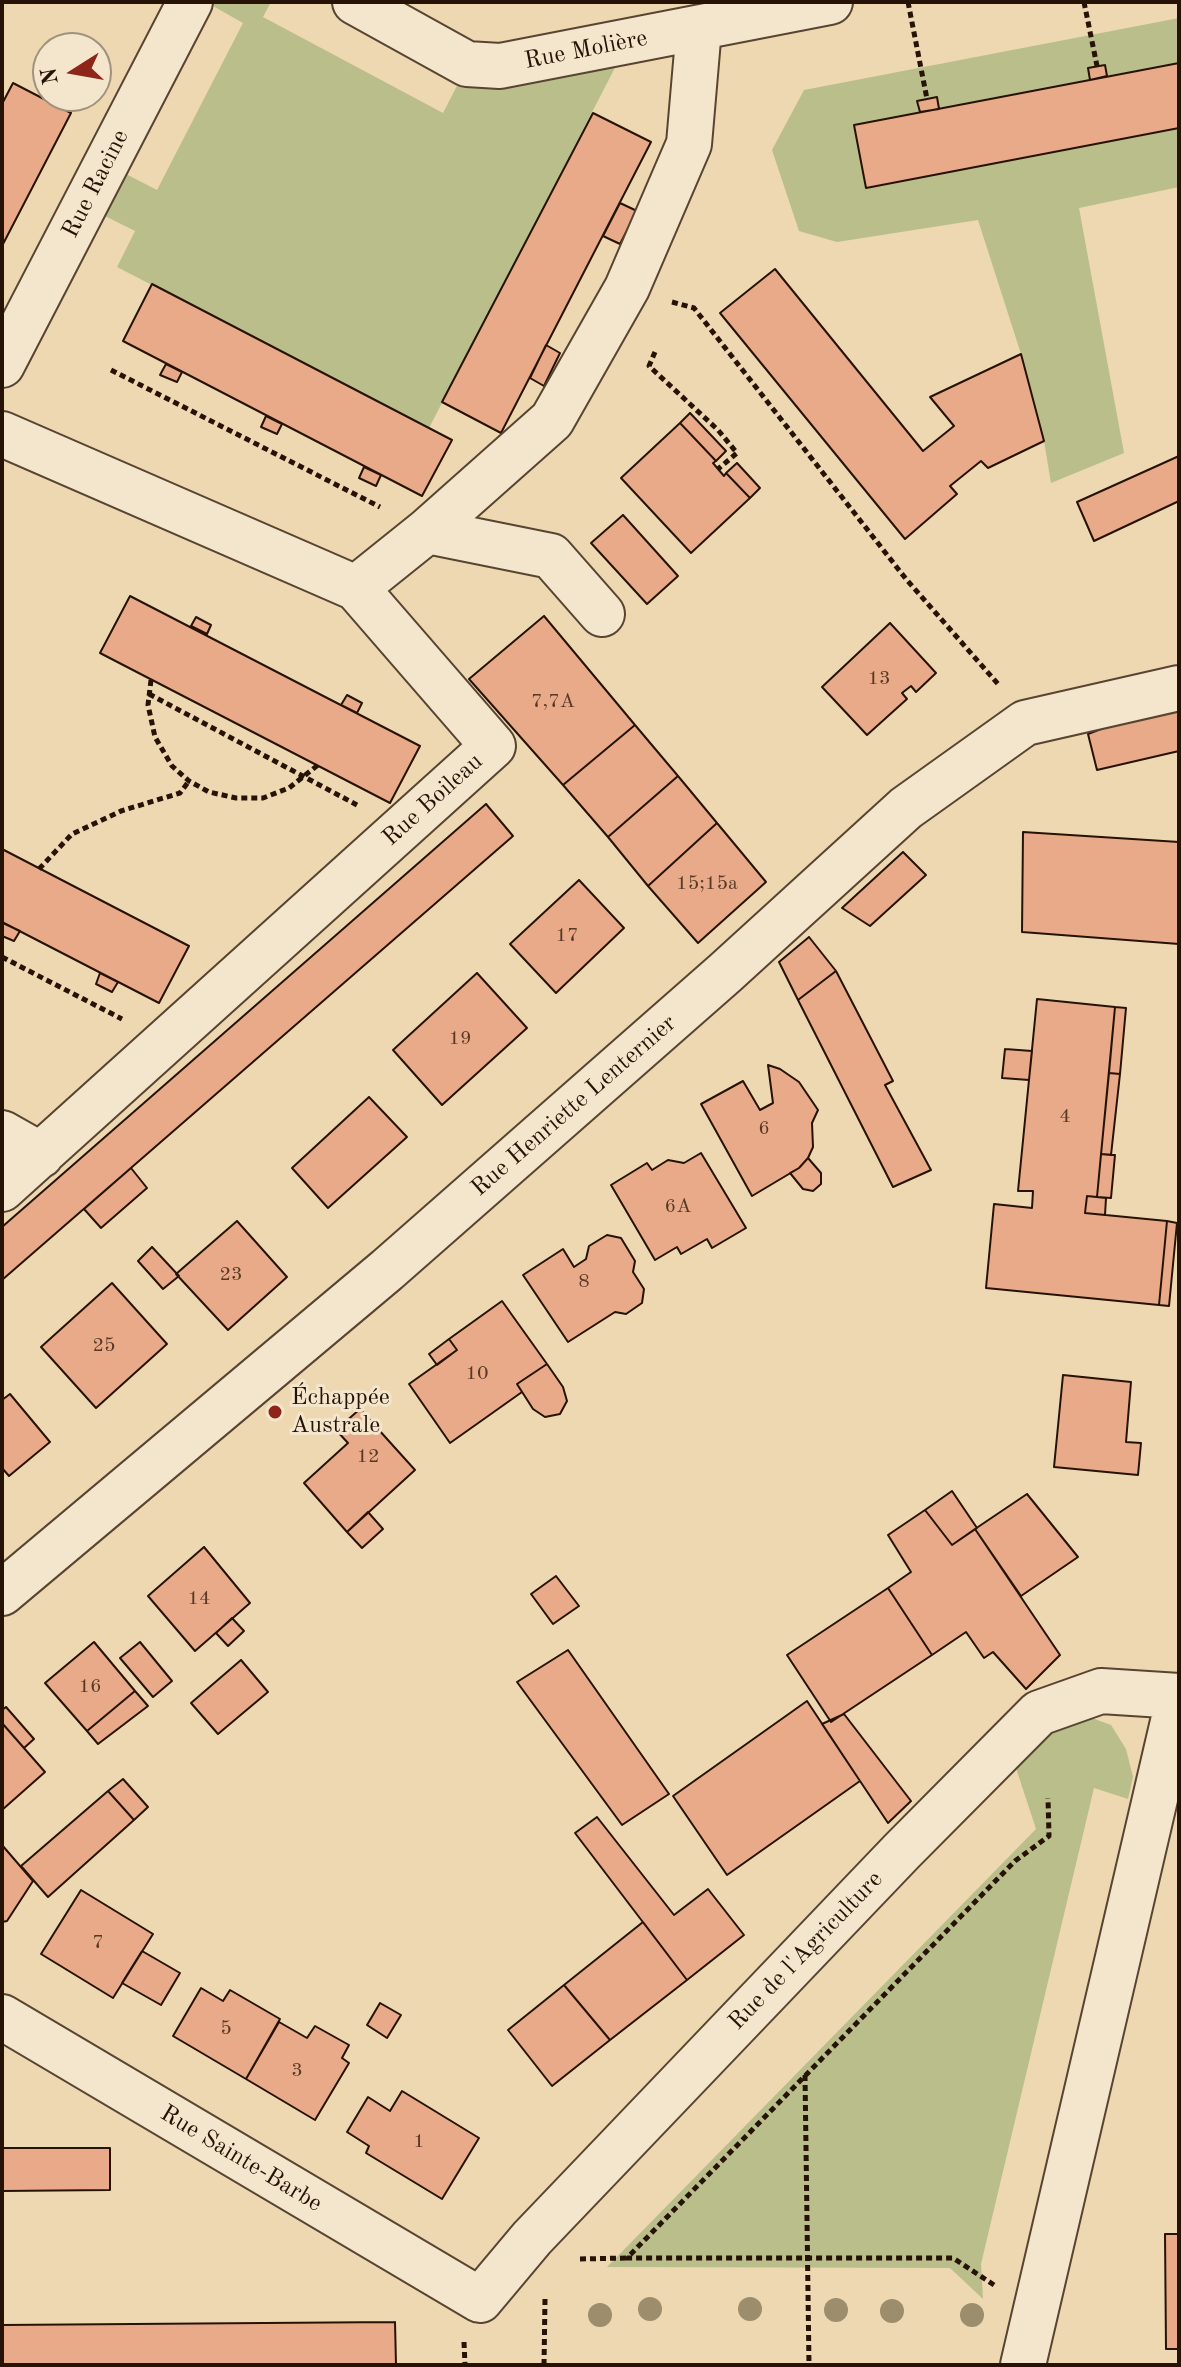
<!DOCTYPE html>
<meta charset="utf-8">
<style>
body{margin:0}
#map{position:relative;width:1181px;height:2367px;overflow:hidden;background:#edd8b1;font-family:"Old Standard TT",serif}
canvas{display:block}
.frame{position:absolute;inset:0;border:4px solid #271306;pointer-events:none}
.north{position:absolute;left:32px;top:32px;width:80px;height:80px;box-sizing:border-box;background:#f3e6cc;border:2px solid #a1927d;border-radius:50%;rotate:259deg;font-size:22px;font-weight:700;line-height:32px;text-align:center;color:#271306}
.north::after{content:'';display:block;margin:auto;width:28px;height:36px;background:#8f2418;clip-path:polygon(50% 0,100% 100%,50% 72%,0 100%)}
</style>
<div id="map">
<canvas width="1181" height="2367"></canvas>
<div class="frame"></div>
<div class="north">N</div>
</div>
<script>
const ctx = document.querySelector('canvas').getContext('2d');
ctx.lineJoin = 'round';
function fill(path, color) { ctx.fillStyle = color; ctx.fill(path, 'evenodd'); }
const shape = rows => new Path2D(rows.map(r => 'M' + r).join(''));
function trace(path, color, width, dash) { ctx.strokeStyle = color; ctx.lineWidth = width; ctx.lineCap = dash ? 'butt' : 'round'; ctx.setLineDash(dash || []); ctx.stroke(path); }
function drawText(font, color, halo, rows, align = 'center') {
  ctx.font = font + ' "Old Standard TT",serif'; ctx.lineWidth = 6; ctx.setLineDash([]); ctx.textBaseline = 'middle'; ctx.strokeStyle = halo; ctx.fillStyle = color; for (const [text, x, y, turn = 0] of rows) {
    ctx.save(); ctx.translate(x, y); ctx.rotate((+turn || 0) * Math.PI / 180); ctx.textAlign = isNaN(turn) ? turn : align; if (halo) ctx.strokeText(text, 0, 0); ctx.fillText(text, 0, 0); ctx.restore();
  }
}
const green = shape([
 [215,2,271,2,263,17,443,113,460,80,620,58,429,428,117,267,135,231,103,215,124,173,157,190,243,23,213,6],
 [1179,18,1179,63,1107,76,1104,65,1088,68,1090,80,939,109,937,98,918,101,920,112,854,125,867,188,1179,128,1179,187,1079,208,1124,453,1051,483,1044,441,1021,354,978,220,837,242,799,231,772,150,804,90],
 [1089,1717,1111,1725,1126,1749,1133,1777,1128,1799,1094,1788,981,2264,983,2299,950,2268,607,2267,1036,1829,1013,1759,1048,1728]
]);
const building = shape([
 [1179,63,1179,128,866,188,854,125,1179,63],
 [1105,65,1107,76,1090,80,1088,68,1105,65],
 [13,83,71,113,2,246,2,104,13,83],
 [937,97,939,109,920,112,917,101,937,97],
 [593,113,651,142,501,433,442,402,593,113],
 [620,203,637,211,620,244,603,236,620,203],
 [775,269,923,451,954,426,930,397,1021,354,1044,441,988,468,981,461,950,486,957,494,905,539,720,313,775,269],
 [152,284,452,440,422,496,123,341,152,284],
 [546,345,560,353,544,386,530,378,546,345],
 [166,364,182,372,177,382,160,375,166,364],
 [690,413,726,451,716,461,680,423,690,413],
 [266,416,282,424,277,434,261,427,266,416],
 [680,423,716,461,713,463,718,469,724,476,726,473,750,498,691,553,621,478,680,423],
 [1179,456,1179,501,1094,541,1077,502,1179,456],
 [737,463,760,488,750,498,726,473,737,463],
 [364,467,381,475,376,486,359,478,364,467],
 [623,515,678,576,647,604,591,543,623,515],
 [130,596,420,746,390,803,100,653,130,596],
 [544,616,635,725,563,785,469,679,544,616],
 [196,617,211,625,207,634,191,626,196,617],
 [890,623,936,673,916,692,911,686,902,693,907,699,867,735,822,687,890,623],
 [347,695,362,703,357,713,341,705,347,695],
 [1179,711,1179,751,1097,770,1088,734,1114,724,1179,711],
 [635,725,678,776,608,837,563,785,635,725],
 [678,776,717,823,648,886,608,837,678,776],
 [486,804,513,836,2,1280,2,1227,486,804],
 [717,823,766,882,698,943,648,886,717,823],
 [1023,832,1179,842,1179,944,1022,932,1023,832],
 [2,849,189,946,159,1003,2,922,2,849],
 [903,852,926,875,870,926,842,908,903,852],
 [579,880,624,928,556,993,510,944,579,880],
 [3,923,20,931,14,941,2,936,3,923],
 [809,937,836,971,798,1000,779,962,809,937],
 [836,971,893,1081,885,1085,931,1170,893,1187,798,1000,836,971],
 [100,973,118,982,112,992,96,984,100,973],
 [477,973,527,1028,442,1105,393,1050,477,973],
 [1037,999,1115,1007,1097,1197,1087,1196,1085,1213,1167,1221,1159,1305,986,1288,994,1204,1032,1208,1033,1191,1018,1191,1037,999],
 [1115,1007,1126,1008,1120,1074,1109,1073,1115,1007],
 [1005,1049,1032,1051,1029,1080,1002,1078,1005,1049],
 [768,1065,780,1069,799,1082,818,1110,812,1123,813,1147,808,1158,799,1168,752,1196,701,1104,743,1081,760,1110,773,1103,768,1065],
 [1109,1073,1120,1074,1111,1155,1101,1154,1109,1073],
 [369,1097,407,1137,328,1208,292,1168,369,1097],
 [701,1153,746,1228,712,1248,707,1239,681,1254,677,1247,655,1260,611,1185,647,1163,652,1170,668,1160,684,1163,701,1153],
 [1101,1154,1115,1155,1111,1198,1097,1197,1101,1154],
 [808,1158,821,1173,821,1184,813,1191,803,1189,790,1173,799,1168,808,1158],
 [131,1168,147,1188,101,1228,84,1209,131,1168],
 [1087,1196,1106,1198,1105,1215,1085,1213,1087,1196],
 [237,1221,287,1277,228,1330,176,1274,237,1221],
 [1167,1221,1177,1223,1169,1306,1159,1305,1167,1221],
 [607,1235,621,1238,635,1261,633,1272,644,1289,642,1303,626,1314,615,1312,568,1342,523,1275,563,1249,574,1267,586,1259,589,1246,607,1235],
 [152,1247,179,1276,163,1289,138,1261,152,1247],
 [112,1283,167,1344,96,1408,41,1347,112,1283],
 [502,1301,547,1364,517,1384,522,1392,450,1443,409,1384,457,1350,449,1339,502,1301],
 [449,1339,457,1350,437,1365,429,1354,449,1339],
 [547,1364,563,1387,567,1401,560,1414,545,1417,533,1409,517,1384,547,1364],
 [1063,1375,1131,1382,1126,1442,1141,1443,1138,1475,1054,1467,1063,1375],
 [10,1394,50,1442,9,1476,2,1468,2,1400,10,1394],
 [360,1409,415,1470,347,1532,304,1483,348,1443,336,1430,360,1409],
 [952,1491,977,1528,952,1545,925,1510,952,1491],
 [1027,1494,1078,1557,1021,1596,975,1529,1027,1494],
 [925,1510,952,1545,975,1529,1060,1655,1026,1689,993,1652,984,1658,966,1632,932,1655,888,1588,911,1572,888,1535,925,1510],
 [368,1512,383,1529,362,1548,347,1532,368,1512],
 [204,1547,250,1603,195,1651,148,1596,204,1547],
 [556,1576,579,1606,553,1624,531,1594,556,1576],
 [888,1588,932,1655,831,1722,787,1655,888,1588],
 [232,1618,244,1631,228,1646,216,1633,232,1618],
 [94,1642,135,1691,87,1731,45,1683,94,1642],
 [140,1642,172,1681,153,1697,120,1658,140,1642],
 [568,1650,669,1794,622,1825,517,1682,568,1650],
 [241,1660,268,1692,218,1734,191,1703,241,1660],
 [135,1691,148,1706,98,1744,87,1731,135,1691],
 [807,1701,860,1781,727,1875,673,1796,807,1701],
 [6,1707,34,1739,24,1748,2,1723,2,1710,6,1707],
 [844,1714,911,1801,888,1823,822,1724,844,1714],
 [2,1723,45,1772,2,1810,2,1723],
 [123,1779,148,1807,134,1820,108,1791,123,1779],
 [108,1791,134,1820,48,1897,21,1866,108,1791],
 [597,1817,674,1915,708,1889,744,1935,687,1980,575,1833,597,1817],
 [2,1845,33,1881,7,1921,2,1922,2,1845],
 [81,1890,153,1934,113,1998,41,1954,81,1890],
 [643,1922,687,1980,610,2040,564,1985,643,1922],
 [142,1951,180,1973,161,2005,122,1983,142,1951],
 [564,1985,610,2040,552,2086,508,2030,564,1985],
 [201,1988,223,2001,230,1990,280,2019,246,2079,173,2036,201,1988],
 [380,2003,401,2015,387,2038,367,2025,380,2003],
 [279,2022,307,2038,315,2026,349,2045,342,2058,349,2063,315,2120,246,2079,279,2022],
 [402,2091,479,2138,442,2199,366,2153,369,2146,347,2132,368,2097,390,2111,402,2091],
 [2,2148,110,2148,110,2190,2,2191,2,2148],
 [1165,2234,1179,2234,1179,2349,1166,2349,1165,2234],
 [395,2322,396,2365,2,2365,2,2325,395,2322]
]);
const path = shape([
 [908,2,927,99],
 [1084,2,1097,66],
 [672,302,694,308,906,579,998,684],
 [655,352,649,366,718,430,737,453,718,469],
 [111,370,380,507],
 [151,680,148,705,155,737,172,766,189,781,209,792,236,798,263,798,289,788,318,765],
 [149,694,357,805],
 [39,869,72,834,121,811,180,793,189,781],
 [2,957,122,1019],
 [805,2075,809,2365],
 [580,2259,627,2258],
 [994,2285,953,2258,627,2258,1015,1861,1049,1836,1048,1798],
 [464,2342,465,2365],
 [544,2365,545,2299]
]);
const minor = shape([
 [355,2,467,64,500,66,830,2],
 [2,365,190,2],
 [2,434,356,588,493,746,2,1189],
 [427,531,551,556,602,614],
 [356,588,427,531,552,420,627,288,689,144,699,28],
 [2,1133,41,1155],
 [2,1593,387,1270,725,973,906,808,1025,723,1179,688],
 [2,2017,480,2300,532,2238,902,1851,1039,1713,1101,1691,1179,1696],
 [1023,2365,1179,1696]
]);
const trees = [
 [650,2309],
 [750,2309],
 [836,2310],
 [892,2311],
 [600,2315],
 [972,2315]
];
const markers = [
 [275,1412,8,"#8f2418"]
];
const numberNames = [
 ["13",879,679],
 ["7,7A",553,702],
 ["15;15a",707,884],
 ["17",567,936],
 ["19",460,1039],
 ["4",1065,1117],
 ["6",764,1129],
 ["6A",678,1207],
 ["23",231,1275],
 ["8",584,1282],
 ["25",104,1346],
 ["10",477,1374],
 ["12",368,1457],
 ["14",199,1599],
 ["16",90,1687],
 ["7",98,1943],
 ["5",226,2029],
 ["3",297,2071],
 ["1",419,2142]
];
const streetNames = [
 ["Rue Molière",586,50,-11],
 ["Rue Racine",96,184,-63],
 ["Rue Boileau",433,800,-42],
 ["Rue Henriette Lenternier",574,1106,-41],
 ["Rue de l'Agriculture",806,1951,-46],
 ["Rue Sainte-Barbe",241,2159,31]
];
const poiNames = [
 ["Échappée",291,1398],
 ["Australe",291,1426]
];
fill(green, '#babe8a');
fill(building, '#e8aa88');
trace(building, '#271306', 2);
trace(minor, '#584431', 48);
trace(path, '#271306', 5, [6, 4]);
trace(minor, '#f3e6cc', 44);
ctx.fillStyle = '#9c8d6c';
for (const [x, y] of trees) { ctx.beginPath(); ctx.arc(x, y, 12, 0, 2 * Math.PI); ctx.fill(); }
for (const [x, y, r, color] of markers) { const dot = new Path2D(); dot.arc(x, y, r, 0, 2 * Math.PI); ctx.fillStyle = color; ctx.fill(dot); trace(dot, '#f3e6cc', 3); }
drawText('20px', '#573926', null, numberNames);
drawText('24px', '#271306', '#f3e6cc', streetNames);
drawText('24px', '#271306', '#f3e6cc', poiNames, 'left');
</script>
